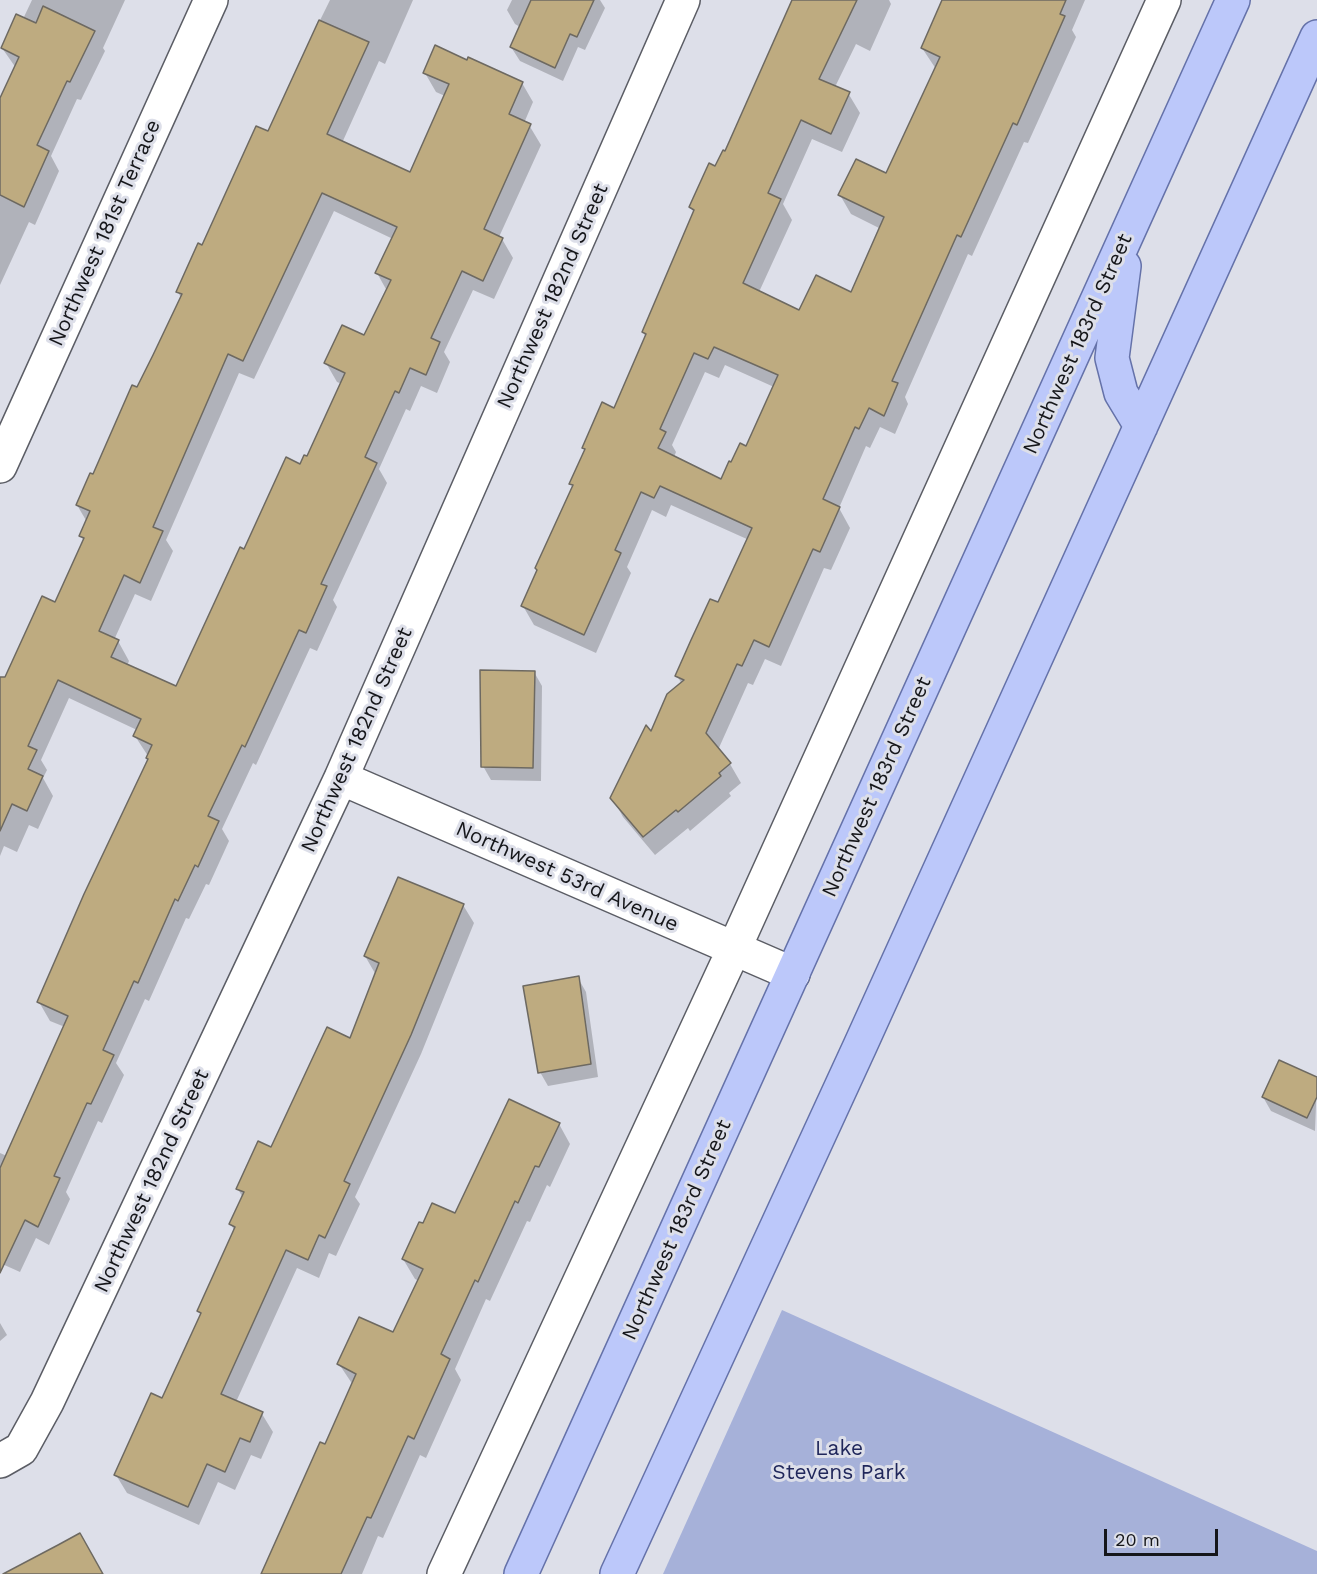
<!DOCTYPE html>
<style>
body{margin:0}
#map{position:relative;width:1317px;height:1574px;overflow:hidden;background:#dddfe9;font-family:"Work Sans",sans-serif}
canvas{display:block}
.scale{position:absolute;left:1104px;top:1529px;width:114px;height:27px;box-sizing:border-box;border:3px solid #15161a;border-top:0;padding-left:8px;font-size:18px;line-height:21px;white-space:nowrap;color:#15161a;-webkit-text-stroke:4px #dddfe9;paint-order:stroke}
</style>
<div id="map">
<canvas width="1317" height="1574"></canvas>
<div class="scale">20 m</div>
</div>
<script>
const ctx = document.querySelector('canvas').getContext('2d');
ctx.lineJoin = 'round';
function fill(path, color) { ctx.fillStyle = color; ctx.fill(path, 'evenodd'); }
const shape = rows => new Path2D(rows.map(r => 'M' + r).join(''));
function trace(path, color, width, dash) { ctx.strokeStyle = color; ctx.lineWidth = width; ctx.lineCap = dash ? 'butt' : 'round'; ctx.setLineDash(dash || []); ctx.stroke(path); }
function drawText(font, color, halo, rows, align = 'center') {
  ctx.font = font + ' "Work Sans",sans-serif'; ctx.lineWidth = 6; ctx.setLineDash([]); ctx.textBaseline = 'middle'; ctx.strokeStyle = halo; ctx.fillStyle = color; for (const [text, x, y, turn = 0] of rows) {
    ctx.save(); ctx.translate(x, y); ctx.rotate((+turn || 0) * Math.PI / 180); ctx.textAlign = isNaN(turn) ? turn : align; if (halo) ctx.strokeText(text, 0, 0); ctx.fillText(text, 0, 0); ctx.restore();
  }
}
const green = shape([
 [782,1310,1317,1551,1317,1574,663,1574]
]);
const shadow = shape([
 [32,0,125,0,103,48,105,51,81,100,77,99,51,156,59,171,35,225,29,222,0,285,0,119,16,68,2,48,23,19],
 [330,0,413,0,385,64,379,61,342,143,411,174,445,96,436,92,425,73,522,83,533,102,524,123,529,125,541,145,499,237,502,239,513,258,494,299,473,290,444,352,450,362,437,393,421,386,410,411,406,409,379,469,387,483,333,600,337,607,317,651,310,648,256,765,253,763,222,829,229,841,209,885,206,884,189,919,186,918,149,1001,145,999,116,1063,124,1075,102,1123,98,1121,66,1192,70,1199,49,1245,36,1238,20,1272,0,1263,0,1153,7,1156,65,1027,50,1021,39,1002,149,761,148,756,135,736,137,730,69,698,41,760,47,770,43,778,53,796,38,829,29,825,17,852,4,846,0,856,0,691,56,604,84,541,81,536,87,522,77,505,138,389,181,298,178,292,269,133,299,63],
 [334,211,393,239,377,273,387,291,365,337,326,363,337,382,342,384,307,458,245,551,177,688,127,666,129,661,118,641,114,640,135,594,151,601,173,551,166,540,239,373,254,379],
 [512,0,600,0,605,8,585,50,578,47,563,81,520,61,511,47,520,27,515,24,507,10],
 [794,0,889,0,891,4,870,51,856,44,835,87,848,93,860,113,842,152,812,139,783,204,792,220,759,292,800,312,852,294,881,229,851,214,840,195,887,175,936,69,922,48,944,0,1085,0,1072,30,1076,37,1028,143,1024,142,972,256,968,254,905,397,908,404,895,434,880,427,870,448,866,446,839,508,850,528,831,570,824,568,781,666,765,659,753,685,748,683,718,750,730,764,741,783,729,793,731,796,690,831,688,828,655,855,623,817,612,797,682,684,677,676,719,604,749,540,671,505,666,517,652,510,627,567,631,573,596,653,534,625,523,606,573,488,571,484,586,451,583,447,615,410,646,337,643,332,694,213,691,207,726,153],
 [725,365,774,387,747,448,721,481,674,457,676,452,672,445,705,372,719,378],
 [534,672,542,686,541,781,491,780,483,766],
 [463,905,474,923,421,1054,355,1197,360,1204,336,1256,329,1253,319,1278,297,1268,236,1402,262,1414,273,1432,261,1459,251,1455,235,1490,218,1482,199,1525,127,1493,116,1475,163,1400,202,1315,199,1311,235,1232,231,1224,243,1198,238,1189,272,1149,351,1040,376,975,365,956],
 [578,978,586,992,598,1077,548,1086,540,1072],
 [1317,1079,1315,1131,1271,1111,1263,1097],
 [559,1124,570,1144,550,1187,547,1185,530,1222,527,1221,490,1301,486,1299,455,1369,461,1380,426,1458,420,1455,383,1538,378,1536,362,1574,262,1574,326,1446,353,1385,339,1364,394,1334,419,1281,415,1279,403,1259,423,1226,455,1215],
 [0,1323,7,1335,0,1341]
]);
const building = shape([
 [531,0,594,0,577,37,570,34,555,68,510,47,531,0],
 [792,0,857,0,819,79,850,92,831,134,801,120,768,193,781,199,743,283,799,310,816,275,851,292,884,217,838,195,856,159,886,173,940,57,921,48,942,0,1066,0,1060,14,1065,16,1017,125,1013,123,961,237,957,235,892,381,898,383,884,416,869,408,859,429,855,427,823,499,840,507,820,552,813,549,769,647,754,640,742,666,737,664,706,733,731,763,719,773,721,776,678,812,676,810,643,837,610,798,646,725,651,731,667,694,684,680,675,676,691,640,710,599,718,602,752,528,660,486,654,498,641,492,615,550,621,553,584,635,521,606,537,570,535,568,573,485,569,484,585,449,582,448,602,402,614,408,646,334,642,332,694,210,689,207,709,163,715,166,723,150,725,151,792,0],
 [714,347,778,375,746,446,740,443,731,462,729,461,721,479,658,448,666,432,660,429,694,353,708,359,714,347],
 [43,6,95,31,70,82,67,81,37,145,49,151,24,207,0,195,0,98,19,57,1,48,16,14,36,23,43,6],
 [319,20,369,42,327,134,410,172,449,84,423,73,435,45,467,60,468,57,523,82,509,114,531,124,484,229,503,238,483,281,462,271,431,338,440,342,426,375,410,368,399,393,395,391,365,457,377,463,321,584,327,586,306,633,299,630,245,747,242,745,208,816,219,821,198,867,195,865,178,901,175,899,138,983,134,981,103,1050,114,1055,91,1104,87,1103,54,1176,60,1178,38,1227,25,1220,0,1273,0,1168,68,1016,37,1002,84,894,148,759,146,758,152,745,133,736,141,719,58,680,28,746,37,750,28,769,43,776,27,811,12,804,0,831,0,677,5,677,42,596,55,602,84,538,79,536,90,511,76,505,90,473,93,474,132,385,137,387,153,355,182,294,176,292,198,243,202,245,256,126,268,131,319,20],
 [322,193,397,227,375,273,391,280,364,335,342,325,324,363,345,373,307,456,304,455,300,464,286,457,244,549,240,547,176,686,111,657,119,640,99,631,124,575,140,583,163,531,153,527,228,354,243,361,322,193],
 [480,670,535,671,533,768,481,767,480,670],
 [398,877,464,904,411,1035,344,1181,350,1184,325,1238,319,1235,308,1260,286,1250,221,1394,263,1412,250,1442,240,1438,225,1472,207,1464,188,1507,114,1475,151,1393,162,1398,201,1313,197,1311,235,1227,229,1224,244,1192,236,1189,258,1141,271,1147,327,1027,350,1038,379,963,364,956,398,877],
 [579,976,591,1064,538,1073,523,986,579,976],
 [1279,1060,1317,1077,1317,1097,1307,1118,1262,1097,1279,1060],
 [509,1099,560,1123,539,1167,535,1166,518,1203,515,1201,478,1282,475,1280,441,1354,450,1359,414,1439,408,1436,371,1518,367,1517,341,1574,261,1574,320,1442,325,1444,356,1374,337,1364,359,1317,393,1332,423,1269,402,1259,419,1222,423,1223,432,1203,455,1213,509,1099],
 [80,1533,103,1574,3,1574,58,1545,80,1533]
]);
const minor = shape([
 [0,466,211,0],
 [341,778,793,974],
 [0,1461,21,1449,47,1402,341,778,683,0],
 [444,1574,734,949,1164,0]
]);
const primary = shape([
 [1124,266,1112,358,1121,393,1141,426],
 [521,1574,1233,0],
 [617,1574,860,1046,1317,37]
]);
const streetNames = [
 ["Northwest 181st Terrace",105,233,-66],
 ["Northwest 182nd Street",553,296,-66],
 ["Northwest 183rd Street",1078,344,-66],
 ["Northwest 182nd Street",357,740,-66],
 ["Northwest 183rd Street",877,787,-66],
 ["Northwest 53rd Avenue",567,877,24],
 ["Northwest 182nd Street",152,1181,-65],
 ["Northwest 183rd Street",677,1230,-66]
];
const parkNames = [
 ["Lake",839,1449],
 ["Stevens Park",839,1473]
];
fill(green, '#a6b1d9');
fill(shadow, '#0003');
fill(building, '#beab80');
trace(building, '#6d6961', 1.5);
trace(minor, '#5b5d65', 36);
trace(primary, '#6572a9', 36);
trace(minor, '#fff', 33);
trace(primary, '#bcc8fa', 33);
drawText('21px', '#15161a', '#dddfe9', streetNames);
drawText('21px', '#20275b', '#dddfe9', parkNames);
</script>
